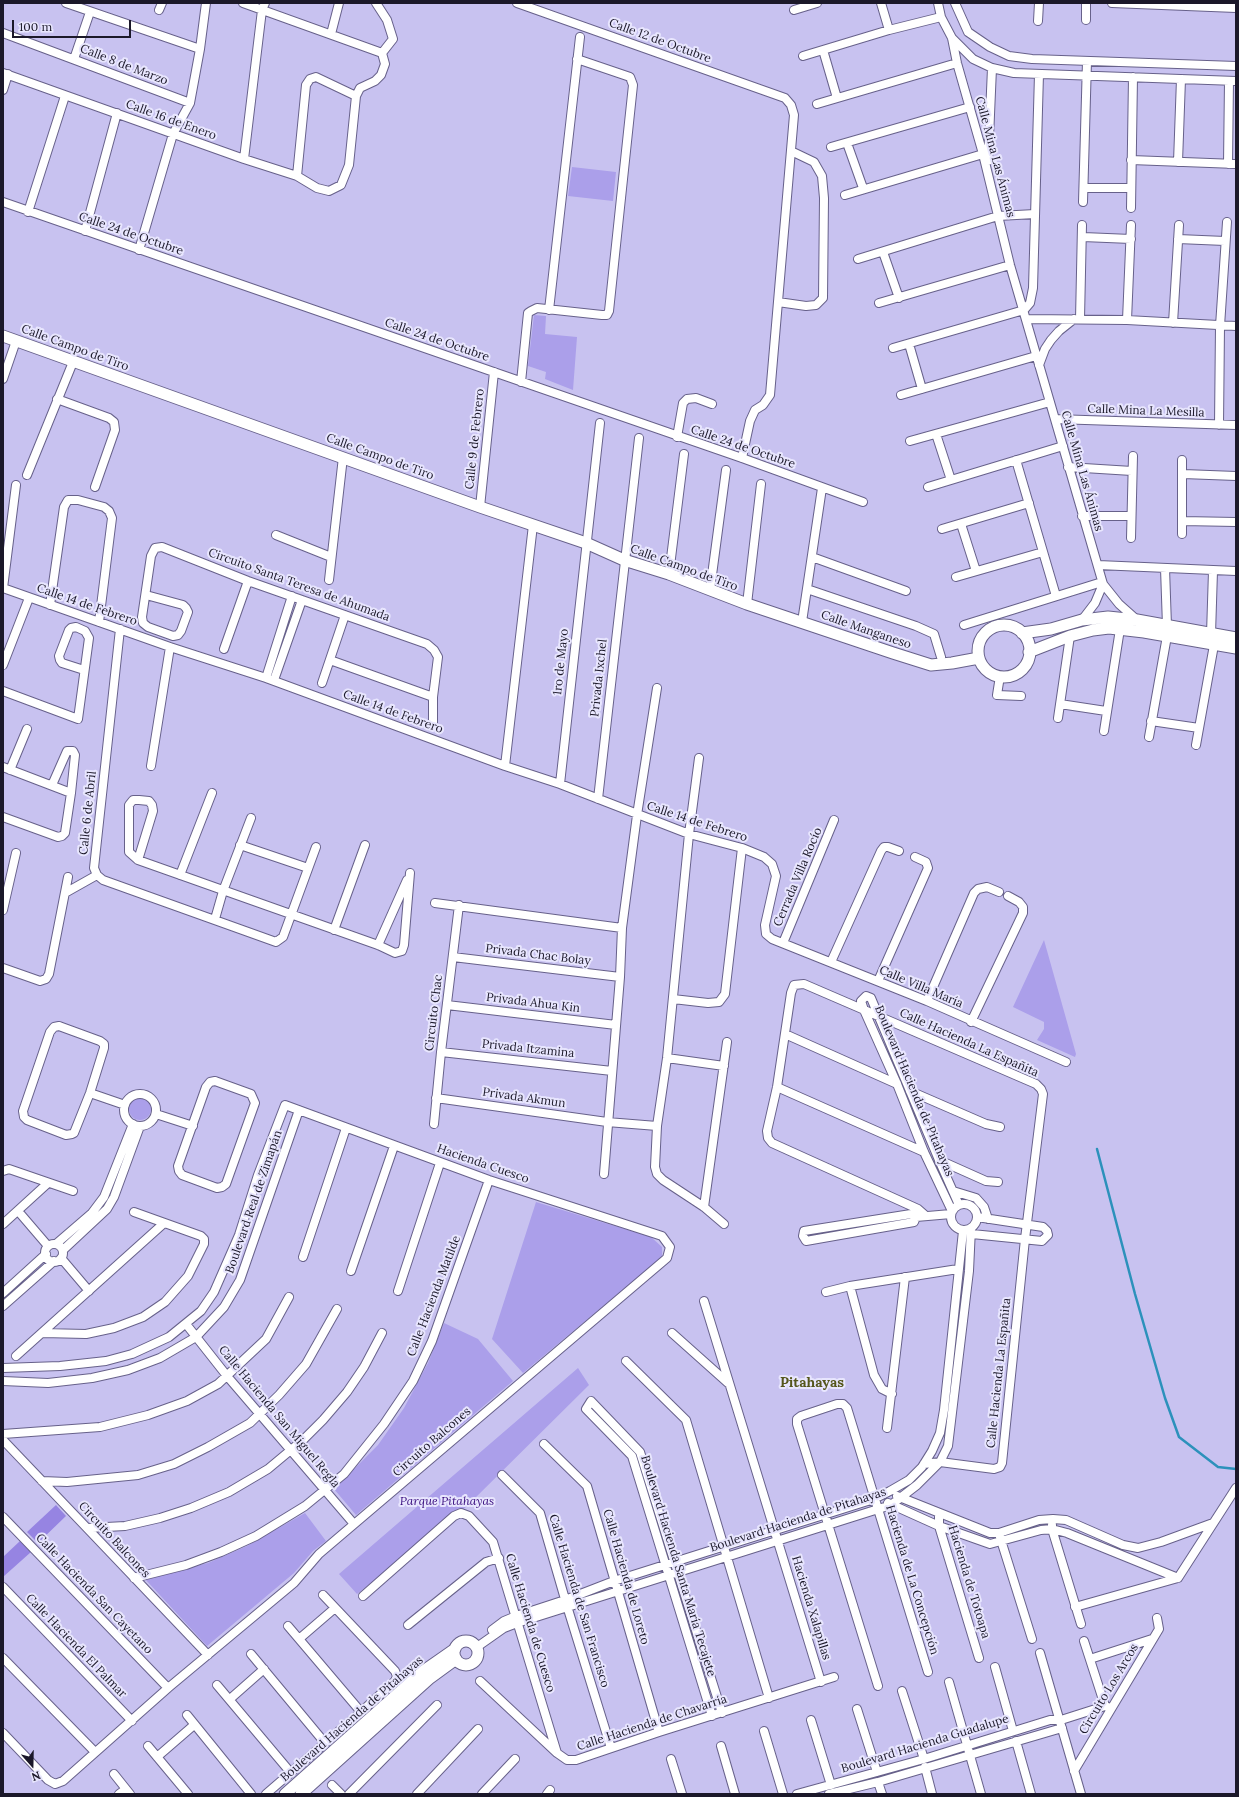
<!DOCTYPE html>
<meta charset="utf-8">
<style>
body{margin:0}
#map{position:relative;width:1239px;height:1797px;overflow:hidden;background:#c8c2f0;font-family:Lora,serif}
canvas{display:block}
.frame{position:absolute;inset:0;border:4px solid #1b1829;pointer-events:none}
.north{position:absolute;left:12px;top:1745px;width:40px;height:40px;-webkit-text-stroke:3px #e8e6fe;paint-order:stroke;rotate:160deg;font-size:11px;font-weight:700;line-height:16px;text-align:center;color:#1b1829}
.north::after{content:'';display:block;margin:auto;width:14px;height:18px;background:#1b1829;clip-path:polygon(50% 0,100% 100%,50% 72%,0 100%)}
.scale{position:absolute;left:12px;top:20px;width:119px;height:18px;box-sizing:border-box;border:2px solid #1b1829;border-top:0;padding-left:5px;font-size:12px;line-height:14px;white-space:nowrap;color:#1b1829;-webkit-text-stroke:3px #e8e6fe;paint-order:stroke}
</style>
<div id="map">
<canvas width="1239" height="1797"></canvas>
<div class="frame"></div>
<div class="north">N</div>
<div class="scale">100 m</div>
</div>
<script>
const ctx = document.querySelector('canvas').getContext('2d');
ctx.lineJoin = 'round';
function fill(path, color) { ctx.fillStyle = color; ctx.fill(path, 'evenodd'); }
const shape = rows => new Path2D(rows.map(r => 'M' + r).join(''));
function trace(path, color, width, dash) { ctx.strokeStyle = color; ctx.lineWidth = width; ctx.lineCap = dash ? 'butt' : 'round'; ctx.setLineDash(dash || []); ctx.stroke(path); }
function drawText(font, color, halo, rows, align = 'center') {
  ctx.font = font + ' Lora,serif'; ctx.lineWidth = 4; ctx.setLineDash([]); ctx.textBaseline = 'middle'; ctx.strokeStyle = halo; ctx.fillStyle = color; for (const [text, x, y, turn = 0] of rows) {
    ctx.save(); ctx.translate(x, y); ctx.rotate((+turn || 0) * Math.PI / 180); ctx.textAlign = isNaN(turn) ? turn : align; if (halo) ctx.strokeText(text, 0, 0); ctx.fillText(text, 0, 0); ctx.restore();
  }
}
const green = shape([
 [572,167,616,172,613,201,568,196],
 [534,315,546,316,545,334,577,337,573,390,545,379,546,372,528,366],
 [1044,940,1076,1054,1075,1057,1037,1040,1044,1029,1044,1022,1013,1007],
 '129 1109a11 11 0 1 1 22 0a11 11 0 1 1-22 0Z',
 [536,1202,651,1237,662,1247,662,1257,523,1373,492,1339],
 [444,1323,478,1339,513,1381,356,1515,334,1489,378,1445,404,1408,428,1363],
 [578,1368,589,1385,466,1507,357,1594,339,1574],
 [305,1513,326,1541,313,1551,294,1573,207,1646,145,1579,208,1563,247,1546]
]);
const forest = shape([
 [56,1505,66,1516,38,1543,27,1532],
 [20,1541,31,1552,3,1577,3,1557]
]);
const stream = shape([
 [1097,1149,1135,1294,1165,1398,1179,1437,1218,1467,1236,1469]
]);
const street = shape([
 [66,3,200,49],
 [243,3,382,53],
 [376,3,387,20,393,39,382,53],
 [517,3,785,98,791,105,794,115,770,395,763,405,755,410,750,421,742,458],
 [881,3,889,30],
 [938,3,941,17,952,38,957,63,983,154,1010,265,1103,584,1119,604,1137,620],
 [955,3,968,32,990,47,1009,56,1032,59,1236,66],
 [1086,3,1086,20],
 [1112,3,1236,8],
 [159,10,162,3],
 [794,10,817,3],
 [1038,21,1039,3],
 [3,33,190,103],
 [331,34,339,3],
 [952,38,973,59,992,68,1014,73,1236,81],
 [823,50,837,98],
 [803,56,889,30,941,17],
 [74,59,90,12],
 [3,73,244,159,297,176,317,188,329,191,341,185,349,165,356,96,360,88,375,81,381,75,385,64,382,53],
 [3,90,8,74],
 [817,104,957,63],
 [847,143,863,188],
 [831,147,970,107],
 [244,159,262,10,265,3],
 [1131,160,1236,164],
 [988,161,992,68],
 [1178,162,1181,79],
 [1228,164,1229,81],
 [297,176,306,85,310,79,316,77,356,96],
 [1084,188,1131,188],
 [845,195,983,154],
 [3,202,742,458,863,502],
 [1083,202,1087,61],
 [1131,208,1133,77],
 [28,212,65,96],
 [85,231,117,113],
 [1083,237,1131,239],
 [1178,239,1225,241],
 [139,250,173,134,190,103,200,49,206,3],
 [883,252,899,298],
 [858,259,998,216,1035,214],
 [778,302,806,306,816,305,823,298,824,198,822,176,814,162,791,151],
 [879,303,1010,265],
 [549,310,580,37],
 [1026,319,1127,320,1236,326],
 [1080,319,1082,225],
 [1127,320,1131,225],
 [1173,323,1179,225],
 [909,344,922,389],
 [893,348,1024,310,1030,303,1033,288,1039,74],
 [1039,365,1045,349,1051,340,1059,331,1074,319],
 [3,379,16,341],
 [521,382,528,313,531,311,537,308,602,315,607,315,609,311,633,85,630,77,577,59],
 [901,395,1036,356],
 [57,399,109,418,114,422,115,430,95,487],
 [1055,419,1236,425],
 [1219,425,1220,326,1227,222],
 [936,434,951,480],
 [677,437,683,403,687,399,696,398,712,404],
 [910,441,1050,402],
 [1016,460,1056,596],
 [1068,467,1132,471],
 [1183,474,1236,476],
 [27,475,73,362],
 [16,485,3,588,170,647,266,678,505,766,560,784,689,834,742,848,764,857,772,864,776,876,765,925,766,934,772,939,927,1001,1066,1062],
 [928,487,1063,446],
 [480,507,494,372],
 [1082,516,1131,516],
 [1182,521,1236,522],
 [961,524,976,571],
 [942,529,1029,503],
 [1182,534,1182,460],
 [276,535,331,557],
 [1131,538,1133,456],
 [812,557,906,591],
 [1098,565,1236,571],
 [1165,568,1167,626],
 [669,574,684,454],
 [956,577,1043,552],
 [329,580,343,457],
 [807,589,916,626,934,634,941,657],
 [710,590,726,470],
 [146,595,183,605,186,608,188,612,181,631,178,635,173,636,148,627,143,623,142,617,151,556,155,548,162,547,248,581,427,644,434,650,438,657,433,697,433,724],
 [747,604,761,484],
 [50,605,64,507,68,500,78,500,104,507,109,511,112,518,99,622],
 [1082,620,1095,603,1103,584],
 [802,622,822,488],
 [964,625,1102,582],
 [120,629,94,868,97,875,103,880,276,942,283,937,316,847],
 [1211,634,1213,571],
 [224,649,248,581],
 [330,660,433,697],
 [3,665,29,598],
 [1000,676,997,695,1021,696],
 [266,678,292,596],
 [274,680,302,600],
 [322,683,345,615],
 [3,691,78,719,89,638,85,631,76,627,71,628,69,630,59,656,60,660,62,663,84,670],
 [1060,704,1106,711],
 [1058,718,1070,636],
 [1151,721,1199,728],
 [1104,731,1120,629],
 [1149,737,1167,636],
 [1196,745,1214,645],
 [699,758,689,834,667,1058,657,1126,655,1167,657,1174,663,1180,704,1207,724,1224],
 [151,766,170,647],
 [505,766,533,525],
 [3,767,71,793],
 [10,770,27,729],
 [560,784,600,423],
 [598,799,639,438],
 [3,817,58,837,62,836,65,833,71,793,75,755,73,751,67,751,52,785],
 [240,845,308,868],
 [138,860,153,811,152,805,149,801,139,800,133,800,129,805,129,852,138,860,378,945,395,953,402,951,404,945,410,873],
 [180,875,212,793],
 [65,893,97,875],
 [435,903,622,928],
 [3,910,16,853],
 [215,919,223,891,251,818],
 [334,930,365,845],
 [783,943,834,820],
 [378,945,407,880],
 [453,957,620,977],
 [831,962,881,851,884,847,888,847,899,851],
 [3,968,40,981,46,979,49,974,68,877],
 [878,981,928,868,926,862,915,857],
 [673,999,708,1003,719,1002,725,994,742,848],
 [927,1001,974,893,978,889,987,887,999,892],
 [447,1005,616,1025],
 [971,1022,1023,913,1023,907,1019,902,1008,896],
 [59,1026,100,1041,104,1044,104,1048,90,1093,74,1133,72,1134,66,1135,27,1120,24,1117,23,1111,50,1032,54,1027,59,1026],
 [785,1034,897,1084],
 [441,1052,612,1071],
 [667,1058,724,1066],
 [215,1081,251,1094,255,1103,226,1184,222,1187,217,1188,182,1175,179,1171,178,1166,206,1087,210,1082,215,1081],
 [777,1087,924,1152],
 [910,1091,986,1124,1000,1127],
 [90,1093,125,1105],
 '124 1110a16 16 0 1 1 32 0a16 16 0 1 1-32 0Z',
 [436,1098,607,1122,657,1126],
 [156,1114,193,1126],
 [434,1124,441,1052,459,905],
 [939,1160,986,1181,998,1182],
 [3,1171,9,1169,73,1191],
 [604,1174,620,977,622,928,637,815,657,688],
 [953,1191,976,1198,984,1207,988,1219],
 '951 1217a13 13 0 1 1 26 0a13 13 0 1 1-26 0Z',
 [704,1207,727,1042],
 [18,1211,48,1246],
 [952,1211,924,1152,897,1084,864,1010,861,1001,866,996,871,998,939,1160,959,1205],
 [916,1217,914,1222,806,1241,803,1236,804,1231,911,1214,916,1217,951,1214],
 [3,1224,48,1183],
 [972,1234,1042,1241,1048,1235,1047,1231,1043,1227,977,1217],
 [56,1244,92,1213,104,1197,133,1124],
 '45 1253a9 9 0 1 1 18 0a9 9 0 1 1-18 0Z',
 [63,1250,107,1209,114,1197,140,1126],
 [303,1257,346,1128],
 [61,1258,89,1291],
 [351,1271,394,1146],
 [850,1286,874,1375,882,1389,892,1394],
 [398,1291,440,1163],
 [826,1292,850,1286,958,1269],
 [3,1293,46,1254],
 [704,1301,821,1682],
 [3,1306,54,1261],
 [186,1324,227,1376,354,1524],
 [43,1333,86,1334,114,1328,143,1317,165,1302,188,1276,204,1244,204,1239,201,1236,134,1212],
 [672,1333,728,1383],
 [16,1356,163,1224],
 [626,1361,686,1420,769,1698],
 [3,1368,60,1366,106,1361,132,1354,169,1337,201,1311,214,1292,239,1235,258,1175,285,1105,489,1180,662,1236,670,1247,667,1258,319,1554,294,1583,168,1688,63,1781,55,1784,48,1780,3,1733],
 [3,1381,48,1383,92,1378,128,1370,160,1358,196,1337,224,1307,240,1280,299,1110],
 [887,1428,905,1277],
 [3,1434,100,1427,148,1415,187,1401,218,1384,266,1339,289,1297],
 [3,1440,208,1655],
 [544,1444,587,1486,659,1732],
 [924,1464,940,1462,994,1469,1000,1467,1002,1463,1025,1239,1043,1094,1041,1089,1036,1084,804,984,794,985,791,993,777,1087,767,1131,768,1138,772,1143,918,1209,926,1216],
 [502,1475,540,1513,567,1606,611,1748],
 [42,1481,67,1482,138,1475,174,1464,208,1447,250,1423,279,1395,306,1364,337,1309],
 [897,1496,990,1533,999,1533,1039,1520,1053,1519,1066,1520,1123,1545,1138,1548,1161,1542,1213,1523],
 [888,1503,939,1526,990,1544,1041,1530,1052,1529,1067,1533,1178,1578],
 [939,1513,939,1526,979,1658],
 [3,1517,168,1688],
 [1052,1525,1052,1529,1081,1624],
 [88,1528,125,1526,160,1518,191,1508,229,1492,268,1469,304,1439,323,1420,347,1392,364,1367,382,1333],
 [1000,1537,1032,1639],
 [134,1578,186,1565,221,1552,256,1536,305,1506,344,1474,384,1424,413,1381,432,1341,489,1180],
 [3,1587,132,1721],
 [363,1596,454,1516,461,1513,469,1516,493,1542,557,1753],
 [1075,1607,1178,1578,1236,1488],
 [408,1625,486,1562,499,1558],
 [288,1626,361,1712],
 [492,1630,504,1621,516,1616,565,1600,614,1581,874,1499,890,1491,909,1480,922,1467,932,1451,940,1433,944,1410,963,1231],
 [299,1639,335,1608],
 [1084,1641,1105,1706,1110,1708],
 [477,1647,504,1628,517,1623,891,1505,917,1485,940,1462,948,1446,969,1271,971,1228],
 [1040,1653,1081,1794],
 [251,1654,325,1743],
 [3,1658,95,1752],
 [1090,1659,1152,1639],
 [995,1667,1013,1731],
 [480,1681,557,1753,567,1760,576,1760,659,1732,834,1677],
 [949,1682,981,1794],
 [217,1685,291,1773],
 [878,1686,797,1424,797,1419,801,1416,837,1404,843,1404,847,1408,928,1672],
 [902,1691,924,1759],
 [230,1699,264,1669],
 [857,1709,877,1772],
 [187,1715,251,1794],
 [712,1716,632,1456,586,1409,591,1401,640,1452,722,1713],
 [811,1720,831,1785],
 [764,1731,783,1794],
 [1016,1741,1031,1794],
 [148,1746,188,1794],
 [721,1746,735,1794],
 [157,1757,194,1725],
 [671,1759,682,1794],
 [925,1767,932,1794],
 [1074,1771,1159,1629,1157,1618],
 [114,1774,130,1794],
 [878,1782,882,1794],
 [332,1785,341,1794],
 [119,1794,126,1789],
 [266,1794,361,1712,395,1681,397,1676,395,1671,323,1595],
 [349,1794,437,1705],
 [417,1794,478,1729],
 [482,1794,515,1759],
 [547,1794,550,1790],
 [797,1794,924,1759,1050,1720,1061,1720,1105,1706],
 [829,1794,878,1782,1062,1728]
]);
const secondary = shape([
 [3,336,480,507,586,543,624,560,669,574,747,604,893,653,931,665,952,663,979,658],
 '978 651a26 26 0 1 1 52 0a26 26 0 1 1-52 0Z',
 [1022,633,1051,629,1082,620,1108,617,1137,620,1236,638],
 [1029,652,1070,636,1093,630,1109,628,1144,632,1236,648],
 '454 1653a12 12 0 1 1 24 0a12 12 0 1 1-24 0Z',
 [285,1794,422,1672,455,1649],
 [301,1794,430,1678,456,1659]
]);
const streetNames = [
 ["Calle 12 de Octubre",660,41,20],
 ["Calle 8 de Marzo",124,65,21],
 ["Calle 16 de Enero",171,120,20],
 ["Calle Mina Las Ánimas",995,157,75],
 ["Calle 24 de Octubre",131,234,19],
 ["Calle 24 de Octubre",437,340,19],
 ["Calle Campo de Tiro",75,348,20],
 ["Calle Mina La Mesilla",1146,411,2],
 ["Calle 9 de Febrero",475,439,-84],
 ["Calle 24 de Octubre",743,447,19],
 ["Calle Campo de Tiro",380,457,20],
 ["Calle Mina Las Ánimas",1082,471,74],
 ["Calle Campo de Tiro",684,568,20],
 ["Circuito Santa Teresa de Ahumada",299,585,20],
 ["Calle 14 de Febrero",87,605,19],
 ["Calle Manganeso",866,630,19],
 ["1ro de Mayo",561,662,-84],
 ["Privada Ixchel",599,678,-84],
 ["Calle 14 de Febrero",393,712,20],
 ["Calle 6 de Abril",88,813,-84],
 ["Calle 14 de Febrero",697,822,18],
 ["Cerrada Villa Rocío",798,877,-67],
 ["Privada Chac Bolay",538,955,7],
 ["Calle Villa María",921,987,23],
 ["Privada Ahua Kin",533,1003,7],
 ["Circuito Chac",434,1013,-83],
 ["Calle Hacienda La Españita",969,1043,24],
 ["Privada Itzamina",528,1049,6],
 ["Boulevard Hacienda de Pitahayas",914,1091,67],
 ["Privada Akmun",524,1098,8],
 ["Hacienda Cuesco",483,1164,19],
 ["Boulevard Real de Zimapán",254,1202,-71],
 ["Calle Hacienda Matilde",434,1296,-69],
 ["Calle Hacienda La Españita",999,1373,-84],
 ["Calle Hacienda San Miguel Regla",279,1417,50],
 ["Circuito Balcones",432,1442,-41],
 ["Boulevard Hacienda de Pitahayas",798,1520,-18],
 ["Circuito Balcones",114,1540,47],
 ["Boulevard Hacienda Santa María Tecajete",678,1566,73],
 ["Calle Hacienda de Loreto",626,1577,74],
 ["Hacienda de La Concepción",912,1580,73],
 ["Hacienda de Totoapa",969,1582,73],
 ["Calle Hacienda San Cayetano",94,1594,46],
 ["Calle Hacienda de San Francisco",579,1601,73],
 ["Hacienda Xalapillas",811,1608,73],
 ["Calle Hacienda de Cuesco",530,1623,73],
 ["Calle Hacienda El Palmar",76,1646,46],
 ["Circuito Los Arcos",1109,1689,-59],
 ["Boulevard Hacienda de Pitahayas",352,1719,-41],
 ["Calle Hacienda de Chavarría",652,1723,-18],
 ["Boulevard Hacienda Guadalupe",925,1744,-17]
];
const parkNames = [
 ["Parque Pitahayas",447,1502]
];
const quarterNames = [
 ["Pitahayas",812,1383]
];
fill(green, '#ab9fea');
fill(forest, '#9684e2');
trace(stream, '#2c91bb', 2.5);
trace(street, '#67618a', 10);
trace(secondary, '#67618a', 13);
trace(street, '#fff', 8);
trace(secondary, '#fff', 11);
drawText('12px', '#1b1829', '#e8e6fe', streetNames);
drawText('italic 12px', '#390d7e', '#e8e6fe', parkNames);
drawText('bold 14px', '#55561b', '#e8e6fe', quarterNames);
</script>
